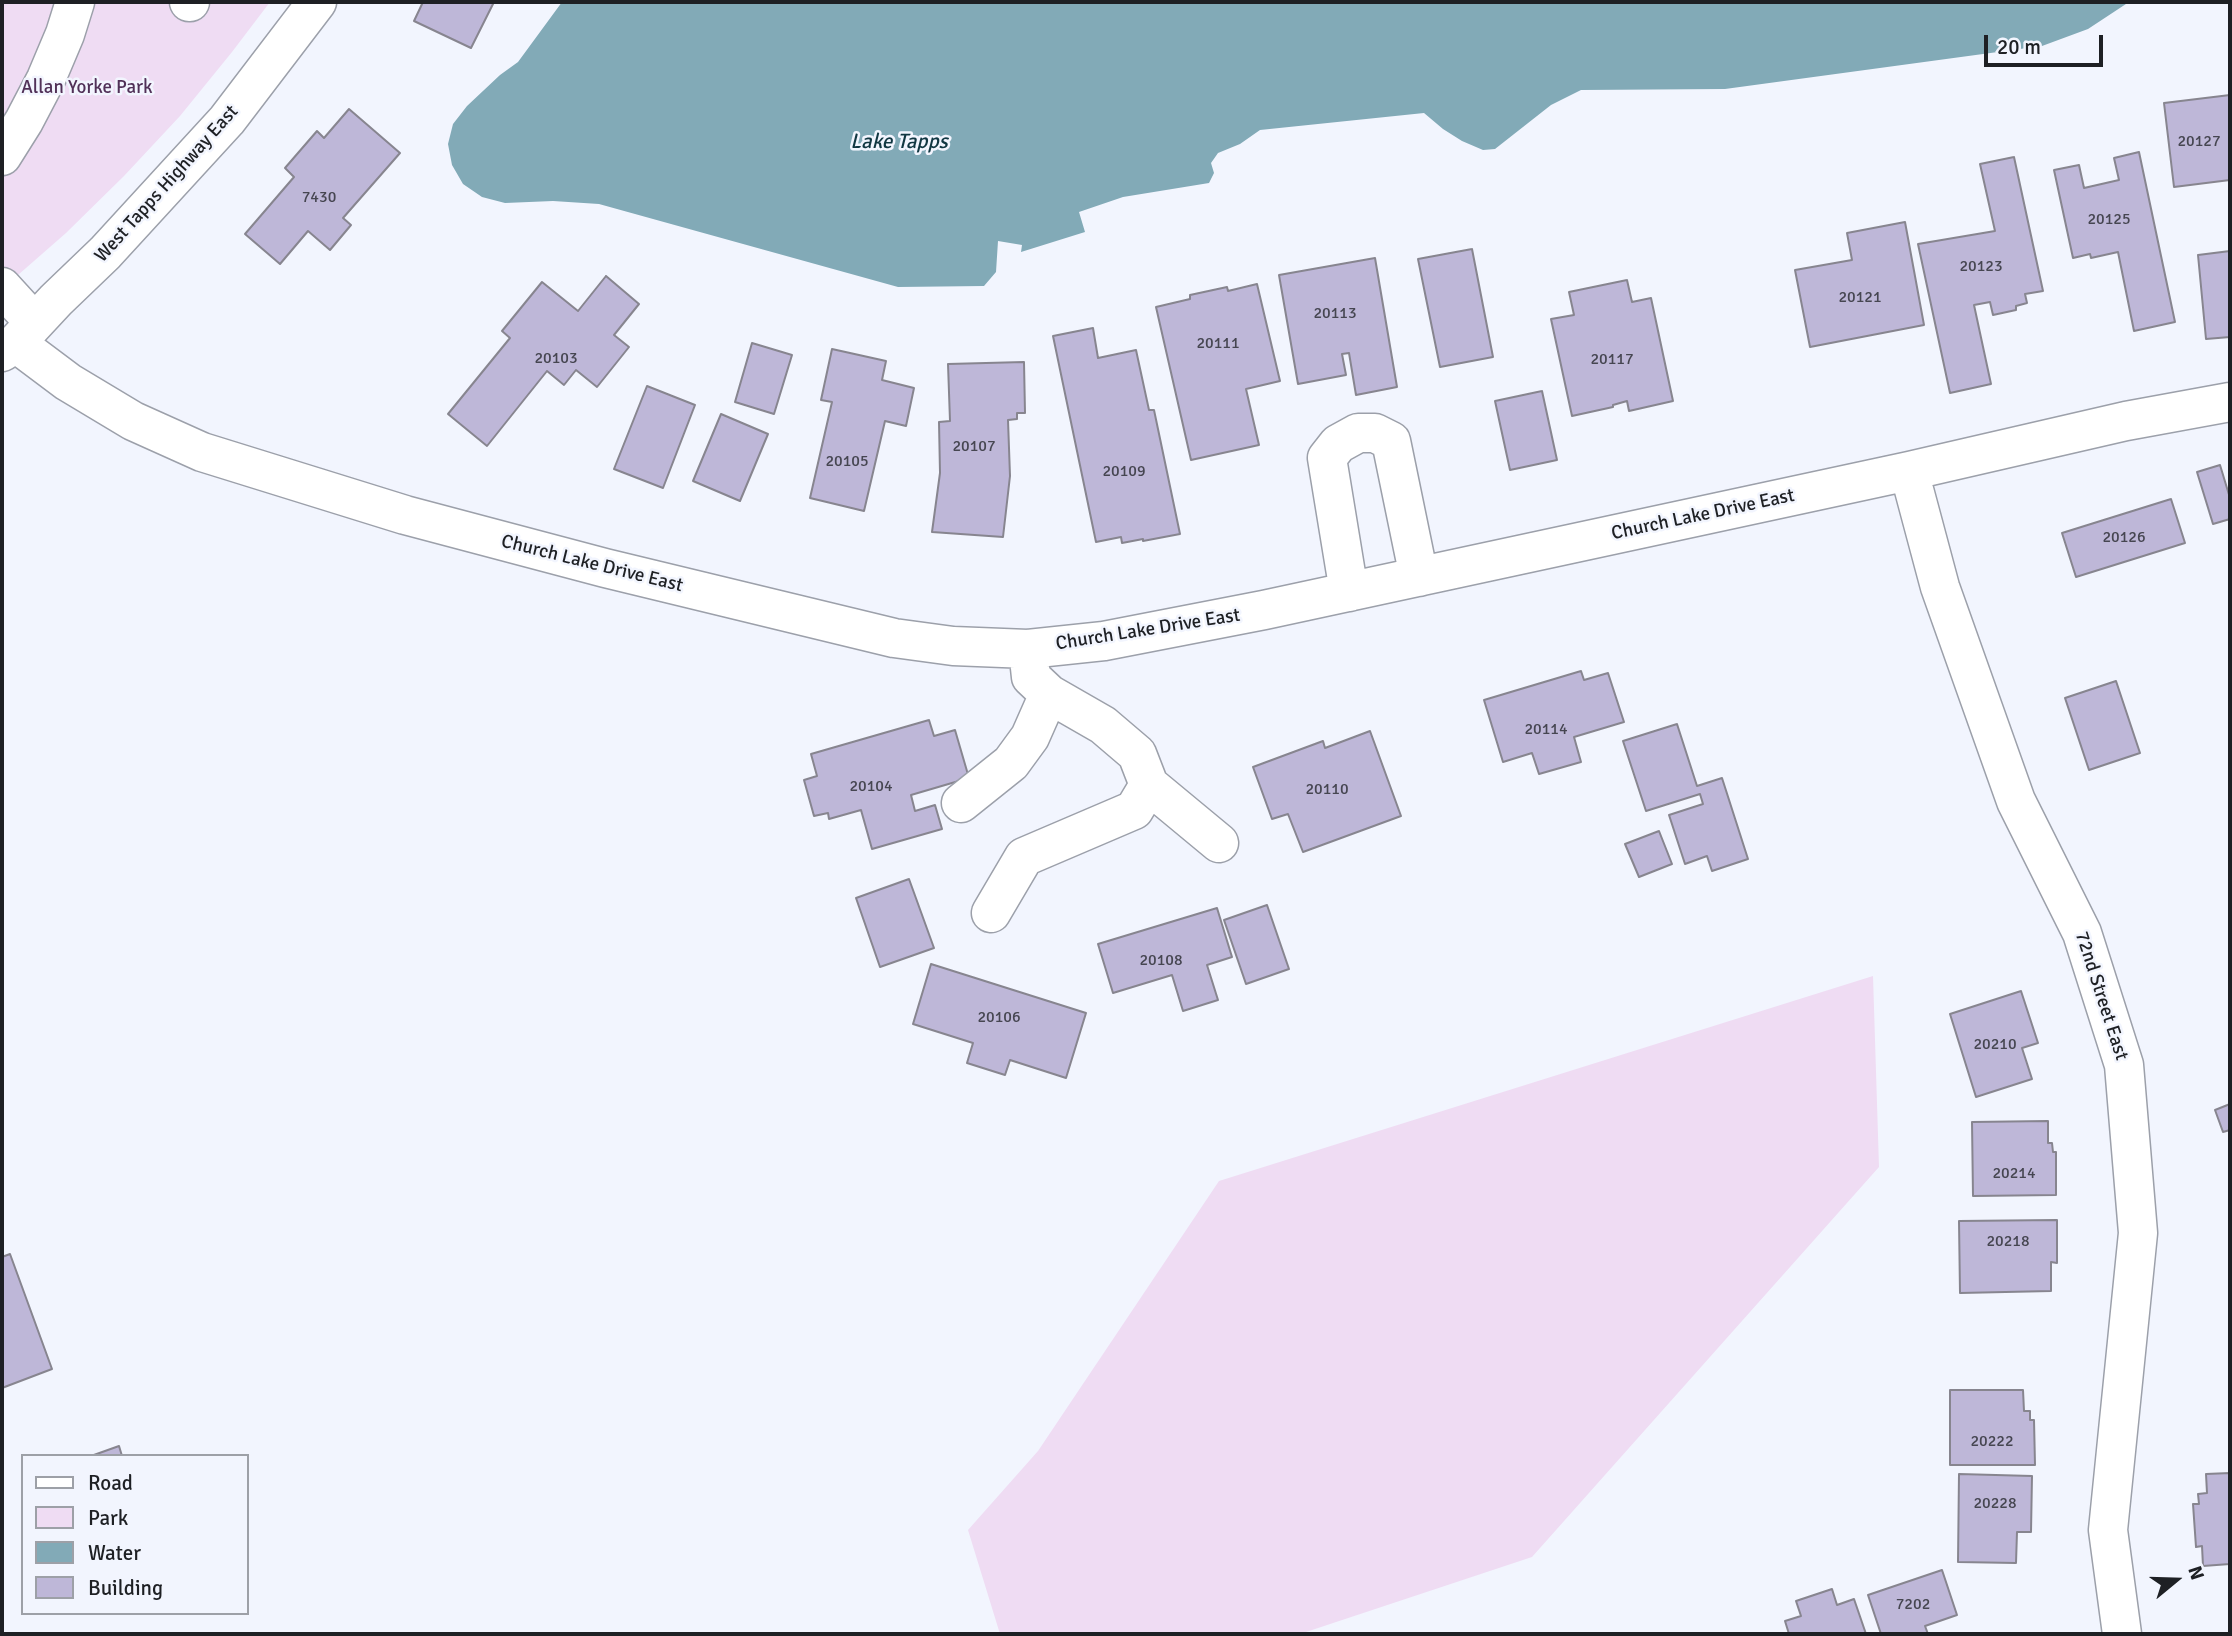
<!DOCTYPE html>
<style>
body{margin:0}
#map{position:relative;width:2232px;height:1636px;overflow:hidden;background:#f2f5fe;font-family:Signika,sans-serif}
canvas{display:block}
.frame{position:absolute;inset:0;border:4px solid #1e2024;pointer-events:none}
.legend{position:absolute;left:21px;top:1454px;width:228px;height:161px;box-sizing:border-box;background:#f2f5fe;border:2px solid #9da0a7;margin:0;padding:9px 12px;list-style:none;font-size:21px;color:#1e2024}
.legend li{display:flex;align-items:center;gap:14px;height:35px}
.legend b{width:35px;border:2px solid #9da0a7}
.north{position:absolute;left:2141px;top:1545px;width:70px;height:70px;-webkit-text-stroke:5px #f2f5fe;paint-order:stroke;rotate:71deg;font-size:19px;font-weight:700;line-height:28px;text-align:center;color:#1e2024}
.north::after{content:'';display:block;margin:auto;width:24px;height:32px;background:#1e2024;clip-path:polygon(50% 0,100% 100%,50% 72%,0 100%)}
.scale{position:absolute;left:1984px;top:35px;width:119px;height:32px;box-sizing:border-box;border:4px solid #1e2024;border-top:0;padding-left:9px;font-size:21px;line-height:24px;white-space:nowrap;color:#1e2024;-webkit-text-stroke:5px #f2f5fe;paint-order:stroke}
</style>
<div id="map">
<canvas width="2232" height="1636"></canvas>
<div class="frame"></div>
<ul class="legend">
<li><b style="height:9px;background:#fff"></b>Road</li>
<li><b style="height:19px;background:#efdcf3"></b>Park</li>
<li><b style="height:19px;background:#82aab7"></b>Water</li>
<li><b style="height:19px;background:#beb7d8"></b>Building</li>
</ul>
<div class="north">N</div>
<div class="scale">20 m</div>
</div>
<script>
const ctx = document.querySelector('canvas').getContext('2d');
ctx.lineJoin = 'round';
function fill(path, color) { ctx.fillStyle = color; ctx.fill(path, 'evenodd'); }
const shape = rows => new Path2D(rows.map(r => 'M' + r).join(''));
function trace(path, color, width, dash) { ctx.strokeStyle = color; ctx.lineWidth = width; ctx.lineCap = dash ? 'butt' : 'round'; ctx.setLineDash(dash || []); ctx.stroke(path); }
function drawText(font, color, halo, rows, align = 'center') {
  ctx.font = font + ' Signika,sans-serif'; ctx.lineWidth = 5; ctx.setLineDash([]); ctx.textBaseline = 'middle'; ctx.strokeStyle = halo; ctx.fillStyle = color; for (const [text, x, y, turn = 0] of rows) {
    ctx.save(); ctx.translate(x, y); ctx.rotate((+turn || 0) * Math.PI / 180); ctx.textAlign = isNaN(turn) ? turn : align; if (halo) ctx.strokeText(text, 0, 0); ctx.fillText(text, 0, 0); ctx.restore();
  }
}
const green = shape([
 [2,2,270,2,232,52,180,116,124,176,66,233,2,289],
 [1873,976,1879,1167,1532,1557,1300,1634,1000,1634,968,1530,1038,1451,1219,1181]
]);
const water = shape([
 [562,2,2129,2,2088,29,2042,46,1725,89,1581,90,1551,105,1495,149,1483,150,1462,141,1443,129,1424,113,1260,130,1240,144,1218,153,1211,163,1214,173,1209,183,1123,197,1079,212,1085,232,1021,252,1022,245,998,241,996,272,984,286,898,287,599,204,553,201,505,203,482,197,463,184,452,165,448,144,453,124,467,106,500,75,518,62]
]);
const building = shape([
 [423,2,494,2,471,48,414,21,423,2],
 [2230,95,2230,180,2174,187,2164,103,2230,95],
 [349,109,400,153,343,218,351,225,330,250,308,231,280,264,245,234,294,177,285,168,317,131,324,138,349,109],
 [2139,152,2175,322,2134,331,2118,252,2091,258,2090,254,2073,258,2054,170,2079,165,2084,188,2119,180,2114,158,2139,152],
 [2014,157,2043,291,2025,294,2027,303,2016,306,2016,310,1993,315,1990,302,1974,305,1991,384,1950,393,1918,244,1995,231,1980,164,2014,157],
 [1905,222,1924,325,1810,347,1795,270,1852,260,1847,233,1905,222],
 [1472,249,1493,357,1440,367,1418,259,1472,249],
 [2230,251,2230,337,2206,339,2198,255,2230,251],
 [1375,258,1397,387,1356,395,1349,353,1342,354,1346,375,1298,384,1279,275,1375,258],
 [606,276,639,304,614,335,629,347,597,387,576,370,564,385,547,371,487,446,448,414,510,338,502,331,542,282,578,311,606,276],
 [1627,280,1632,302,1651,298,1673,401,1629,411,1627,401,1613,405,1613,407,1572,416,1551,319,1574,315,1569,292,1627,280],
 [1257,284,1280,381,1246,389,1259,445,1191,460,1156,307,1190,299,1190,295,1227,287,1228,291,1257,284],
 [1093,328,1098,358,1136,350,1149,410,1154,410,1180,534,1143,541,1143,539,1122,543,1121,537,1096,542,1053,336,1093,328],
 [752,343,792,355,774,414,735,402,752,343],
 [832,349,886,361,882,380,914,388,906,426,885,421,864,511,810,498,832,402,821,400,832,349],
 [1024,362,1025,413,1017,413,1017,419,1008,420,1010,476,1003,537,932,532,940,473,939,422,950,421,948,364,1024,362],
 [647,386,695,405,663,488,614,469,647,386],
 [1542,391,1557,460,1510,470,1495,401,1542,391],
 [721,414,768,434,740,501,693,481,721,414],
 [2220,465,2230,498,2230,519,2213,524,2197,472,2220,465],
 [2171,499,2185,543,2076,577,2062,533,2171,499],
 [1581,671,1584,680,1608,673,1624,722,1574,737,1581,762,1539,774,1532,753,1503,762,1484,700,1581,671],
 [2116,681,2140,753,2089,770,2065,698,2116,681],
 [929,720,934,736,955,730,969,778,911,795,915,811,935,805,942,829,872,849,861,810,829,819,828,813,814,816,804,780,817,776,811,754,929,720],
 [1677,724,1697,786,1722,778,1748,859,1712,871,1707,856,1685,864,1669,815,1703,804,1700,794,1646,811,1623,741,1677,724],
 [1370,731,1401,816,1303,852,1288,814,1272,819,1253,767,1323,741,1325,748,1370,731],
 [1659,831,1672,864,1639,877,1625,844,1659,831],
 [909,879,934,948,880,967,856,898,909,879],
 [1267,905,1289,969,1246,984,1224,920,1267,905],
 [1217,908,1232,957,1207,965,1218,1000,1183,1011,1172,975,1113,993,1098,944,1217,908],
 [931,964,1086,1013,1066,1078,1010,1060,1005,1075,967,1063,973,1043,913,1024,931,964],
 [2021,991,2038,1043,2022,1048,2032,1079,1976,1097,1950,1014,2021,991],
 [2230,1104,2230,1130,2223,1132,2215,1110,2230,1104],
 [2048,1121,2048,1143,2052,1143,2053,1152,2056,1152,2056,1195,1973,1196,1972,1122,2048,1121],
 [2057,1220,2057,1263,2051,1262,2051,1291,1960,1293,1959,1221,2057,1220],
 [10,1254,52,1369,2,1388,2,1257,10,1254],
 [1950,1390,2023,1390,2024,1411,2030,1411,2030,1420,2034,1420,2035,1465,1950,1465,1950,1390],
 [119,1446,122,1456,91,1456,119,1446],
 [2230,1473,2230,1564,2203,1566,2202,1546,2196,1547,2193,1504,2199,1504,2198,1494,2207,1493,2206,1474,2230,1473],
 [1959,1474,2032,1476,2031,1532,2017,1532,2016,1563,1958,1562,1959,1474],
 [1942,1570,1957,1615,1925,1626,1928,1634,1881,1634,1868,1595,1942,1570],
 [1832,1589,1837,1605,1854,1599,1866,1634,1789,1634,1785,1621,1801,1616,1796,1601,1832,1589]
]);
const minor = shape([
 [189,2,190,2],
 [2,156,24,121,46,79,65,34,75,2],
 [2,287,34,322],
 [16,343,68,382,133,421,202,452,405,515,605,568,894,638,953,646,1028,649,1104,641,1264,610,1909,471,2126,421,2230,402],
 [2,352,16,343,56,300,105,253,227,120,317,2],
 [1909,471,1940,587,2016,801,2082,933,2124,1065,2138,1233,2108,1530,2122,1634],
 [1349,592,1327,458,1338,444,1358,433,1375,433,1391,441,1419,577],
 [1149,785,1219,843],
 [961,803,1011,763,1030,737,1049,694],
 [991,913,1024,857,1134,810,1149,785,1137,754,1103,725,1049,694,1031,677,1028,649]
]);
const numberNames = [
 ["20127",2199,142],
 ["7430",319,198],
 ["20125",2109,220],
 ["20123",1981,267],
 ["20121",1860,298],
 ["20113",1335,314],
 ["20111",1218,344],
 ["20103",556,359],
 ["20117",1612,360],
 ["20107",974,447],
 ["20105",847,462],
 ["20109",1124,472],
 ["20126",2124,538],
 ["20114",1546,730],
 ["20104",871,787],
 ["20110",1327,790],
 ["20108",1161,961],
 ["20106",999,1018],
 ["20210",1995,1045],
 ["20214",2014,1174],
 ["20218",2008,1242],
 ["20222",1992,1442],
 ["20228",1995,1504],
 ["7202",1913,1605]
];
const parkNames = [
 ["Allan Yorke Park",87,88]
];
const streetNames = [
 ["West Tapps Highway East",167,184,-48],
 ["Church Lake Drive East",1703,515,-12],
 ["Church Lake Drive East",592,564,14],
 ["Church Lake Drive East",1148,630,-9],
 ["72nd Street East",2101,996,72]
];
const waterNames = [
 ["Lake Tapps",899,142]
];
fill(green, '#efdcf3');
fill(water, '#82aab7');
fill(building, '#beb7d8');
trace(building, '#87858f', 2);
trace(minor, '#9ca0aa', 41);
trace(minor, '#fff', 38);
drawText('16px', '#464651', null, numberNames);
drawText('19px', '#513158', '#f2f5fe', parkNames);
drawText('19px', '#1e2024', '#f2f5fe', streetNames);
drawText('italic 21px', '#113742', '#f2f5fe', waterNames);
</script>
